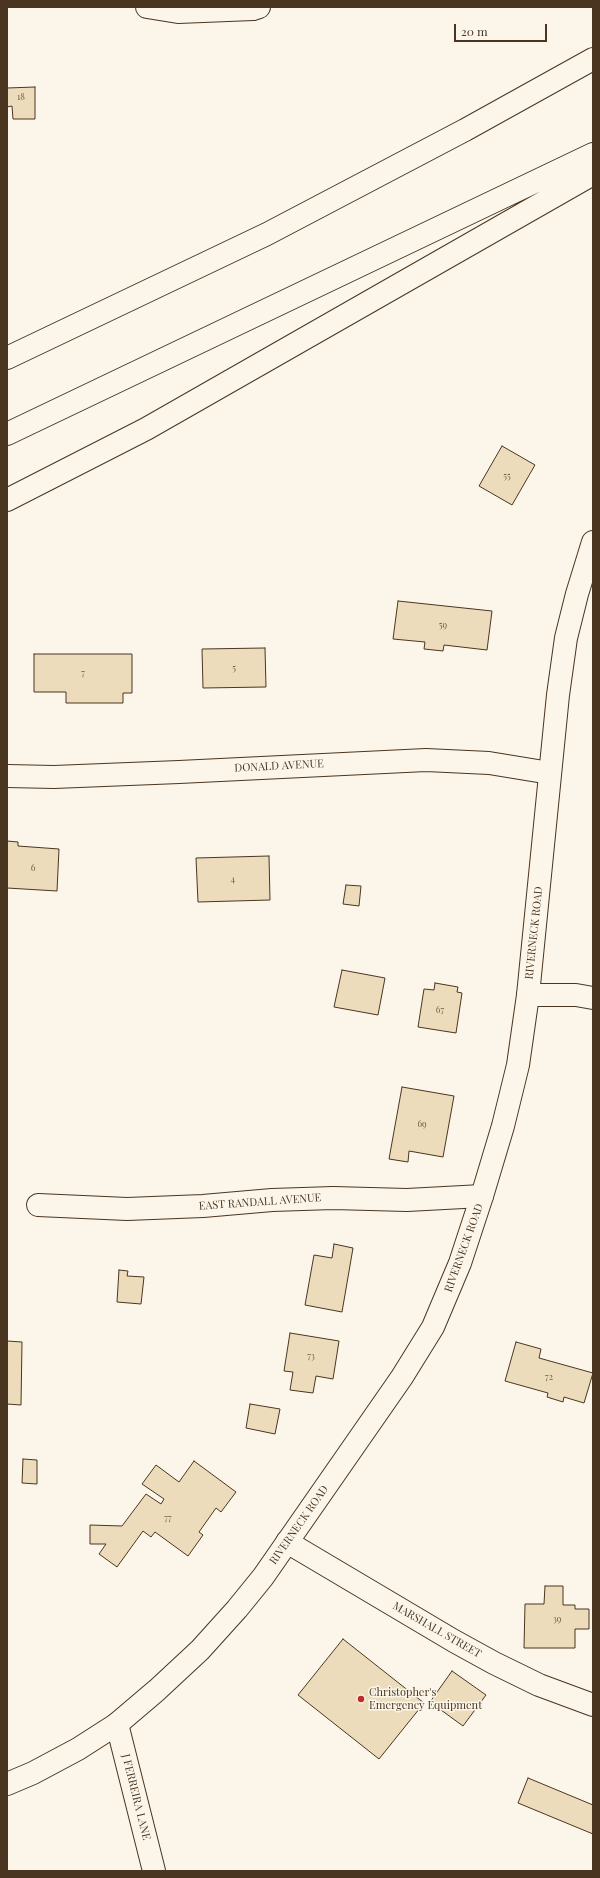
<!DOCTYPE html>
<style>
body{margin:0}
#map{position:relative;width:600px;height:1878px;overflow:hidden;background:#fbf6e9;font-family:"Playfair Display",serif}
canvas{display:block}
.frame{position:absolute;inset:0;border:8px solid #4a3520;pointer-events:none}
.scale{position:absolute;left:454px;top:24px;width:93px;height:18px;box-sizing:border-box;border:2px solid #4a3520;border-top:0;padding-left:5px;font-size:12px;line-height:14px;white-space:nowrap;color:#4a3520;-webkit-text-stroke:3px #fbf6e9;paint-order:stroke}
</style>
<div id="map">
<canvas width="600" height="1878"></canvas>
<div class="frame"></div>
<div class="scale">20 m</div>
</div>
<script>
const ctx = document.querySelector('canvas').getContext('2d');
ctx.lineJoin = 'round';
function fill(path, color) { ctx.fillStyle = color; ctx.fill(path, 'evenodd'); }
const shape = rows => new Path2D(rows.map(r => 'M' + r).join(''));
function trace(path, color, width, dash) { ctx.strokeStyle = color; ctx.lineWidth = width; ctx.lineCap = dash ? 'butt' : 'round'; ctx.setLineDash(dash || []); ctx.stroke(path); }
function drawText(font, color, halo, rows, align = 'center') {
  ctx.font = font + ' "Playfair Display",serif'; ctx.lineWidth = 3; ctx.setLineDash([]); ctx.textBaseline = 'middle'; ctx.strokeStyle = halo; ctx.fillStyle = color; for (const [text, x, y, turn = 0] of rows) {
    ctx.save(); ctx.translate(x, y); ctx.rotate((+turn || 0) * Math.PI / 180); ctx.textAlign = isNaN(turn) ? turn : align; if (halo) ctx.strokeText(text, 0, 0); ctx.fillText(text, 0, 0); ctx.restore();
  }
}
const building = shape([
 [35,87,35,119,13,119,12,106,7,107,7,88,35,87],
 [502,446,535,465,512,505,479,486,502,446],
 [398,601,492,611,487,650,444,645,443,651,424,649,425,642,393,639,398,601],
 [265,648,266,687,203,688,202,649,265,648],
 [34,654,132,654,132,693,123,693,123,703,66,703,66,692,34,692,34,654],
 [7,841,18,842,18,846,59,849,57,891,7,888,7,841],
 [269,856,270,900,198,902,196,858,269,856],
 [346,885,361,886,359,906,343,904,346,885],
 [342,970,385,978,378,1015,334,1007,342,970],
 [435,983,458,987,457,992,462,993,456,1033,418,1027,424,989,434,990,435,983],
 [402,1087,454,1096,443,1157,409,1151,408,1162,389,1159,402,1087],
 [334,1244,353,1248,342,1312,305,1305,314,1255,332,1258,334,1244],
 [119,1270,128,1271,127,1276,144,1277,141,1304,117,1302,119,1270],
 [290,1333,339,1341,333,1379,316,1376,313,1393,290,1390,293,1372,284,1371,290,1333],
 [7,1341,22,1342,21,1405,7,1404,7,1341],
 [516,1342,541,1349,539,1358,593,1373,584,1403,564,1397,563,1402,547,1397,548,1393,505,1381,516,1342],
 [250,1404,280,1409,275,1434,246,1428,250,1404],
 [23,1459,37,1460,37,1484,22,1483,23,1459],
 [194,1461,236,1492,221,1512,216,1508,199,1532,203,1535,188,1556,155,1532,151,1537,143,1531,117,1567,99,1554,106,1544,90,1544,90,1525,122,1526,146,1494,161,1504,164,1499,142,1484,156,1465,179,1482,194,1461],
 [545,1586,563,1586,563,1605,575,1605,575,1609,589,1609,589,1629,575,1629,575,1648,524,1648,525,1604,544,1604,545,1586],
 [343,1639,424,1703,379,1759,298,1695,343,1639],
 [452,1671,486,1695,463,1726,430,1702,452,1671],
 [528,1778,593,1805,593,1834,518,1803,528,1778]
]);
const minor = shape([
 [147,7,178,12,253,9,259,7],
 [7,776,54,777,179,772,426,760,489,763,550,773],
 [528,995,576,995,593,998],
 [38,1205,127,1209,203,1206,272,1200,333,1198,407,1200,482,1196],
 [287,1542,454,1641,494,1663,539,1685,593,1705],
 [117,1724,154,1871]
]);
const major = shape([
 [7,1784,33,1773,78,1749,117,1724,157,1690,200,1650,237,1609,263,1577,402,1377,433,1327,460,1263,482,1196,503,1126,518,1065,528,995,558,695,566,638,577,594,593,542]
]);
const highway = shape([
 [7,358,267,234,465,130,593,59],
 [7,434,593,154],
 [7,500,146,429,593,174]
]);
const markers = [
 [361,1699,4,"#c62828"]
];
const numberNames = [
 ["18",21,97],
 ["55",507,476],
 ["59",443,625],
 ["5",234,668],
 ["7",83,673],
 ["6",33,868],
 ["4",233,879],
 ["67",440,1010],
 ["69",422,1124],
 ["73",311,1356],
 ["72",549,1377],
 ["77",168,1518],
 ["39",557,1619]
];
const streetNames = [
 ["DONALD AVENUE",279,766,-3],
 ["RIVERNECK ROAD",534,933,-84],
 ["EAST RANDALL AVENUE",260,1202,-4],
 ["RIVERNECK ROAD",464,1248,-70],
 ["RIVERNECK ROAD",299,1525,-55],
 ["MARSHALL STREET",437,1630,30],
 ["J FERREIRA LANE",136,1797,76]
];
const poiNames = [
 ["Christopher's",369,1693],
 ["Emergency Equipment",369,1706]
];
fill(building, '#ecdcbc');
trace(building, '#4a3520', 1);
trace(minor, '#4a3520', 24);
trace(major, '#4a3520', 24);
trace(highway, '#4a3520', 24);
trace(minor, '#fbf6e9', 22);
trace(major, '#fbf6e9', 22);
trace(highway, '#fbf6e9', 22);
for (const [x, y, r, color] of markers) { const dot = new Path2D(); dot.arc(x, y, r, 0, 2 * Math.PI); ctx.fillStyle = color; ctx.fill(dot); trace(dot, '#fbf6e9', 1.5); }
drawText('9px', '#725f47', null, numberNames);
drawText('11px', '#4a3520', '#fbf6e9', streetNames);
drawText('11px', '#4a3520', '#fbf6e9', poiNames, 'left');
</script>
